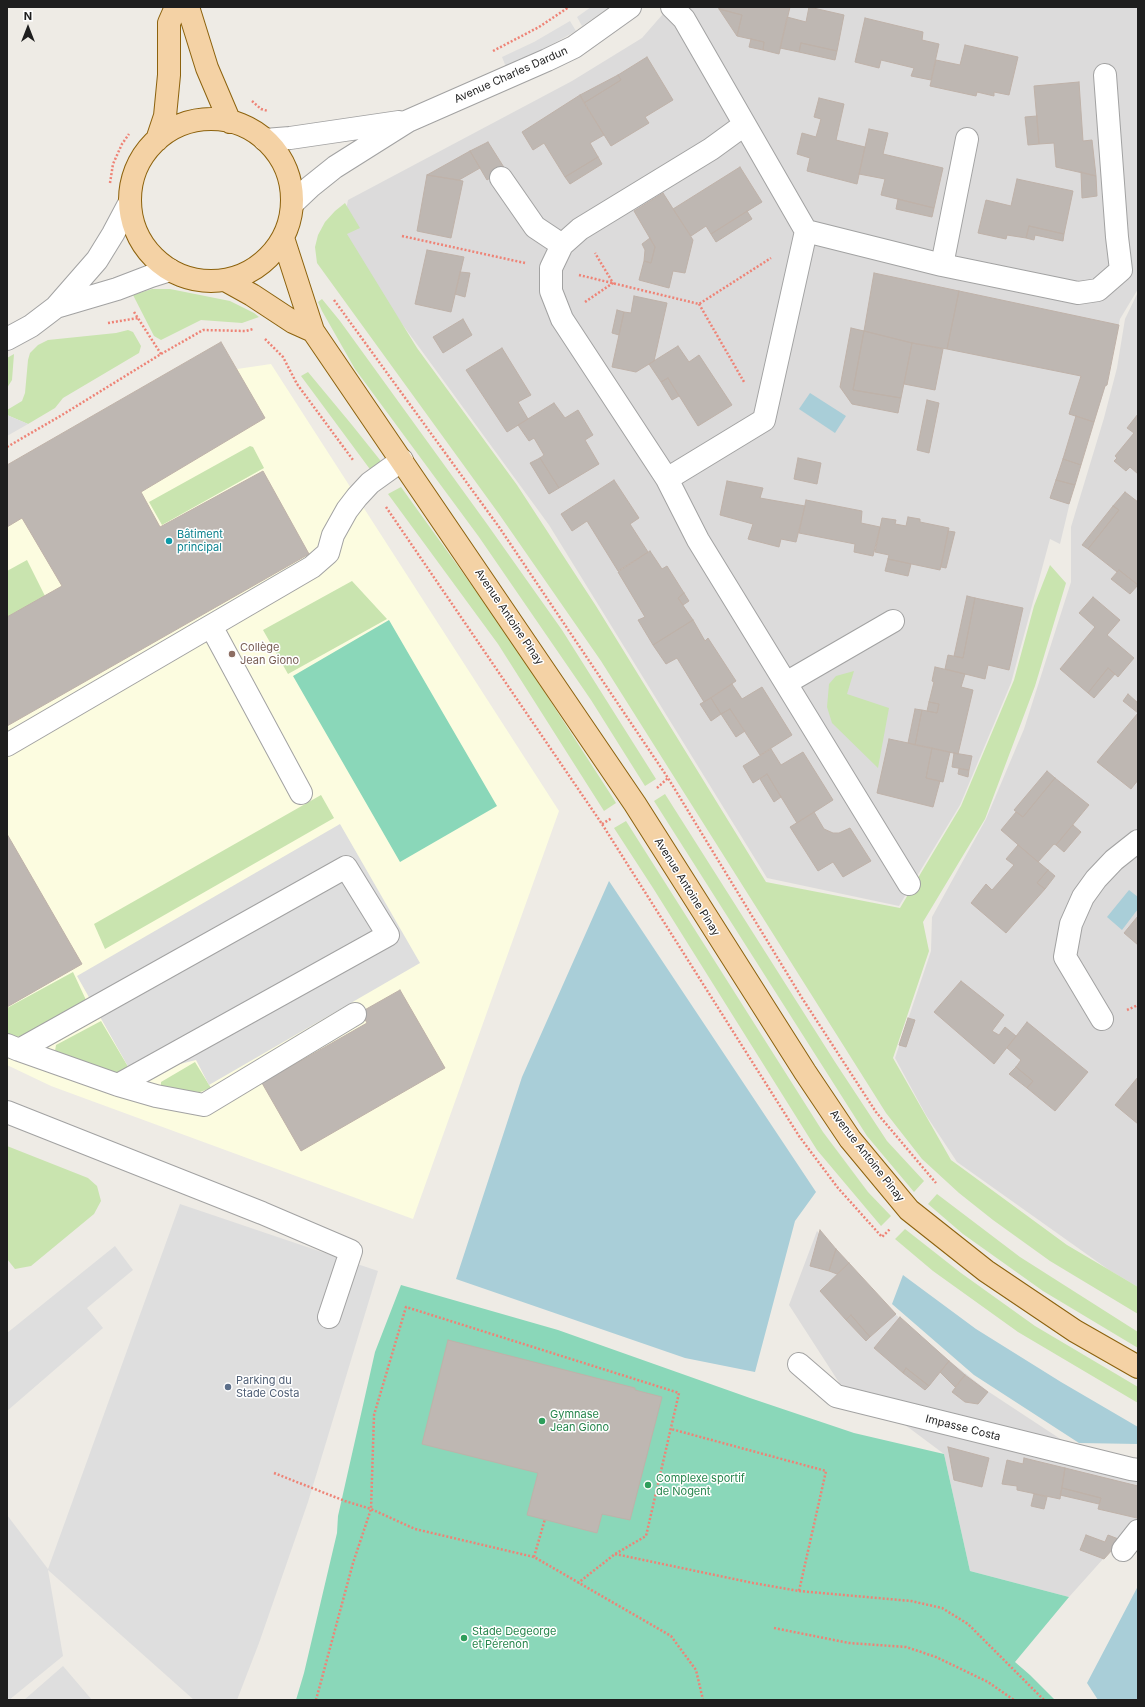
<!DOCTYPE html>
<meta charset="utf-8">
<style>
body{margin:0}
#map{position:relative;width:1145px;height:1707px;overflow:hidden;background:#eeebe5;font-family:Inter,sans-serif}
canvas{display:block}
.frame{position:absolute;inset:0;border:8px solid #1e1e1e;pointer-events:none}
.north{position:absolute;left:8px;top:8px;width:40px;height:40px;-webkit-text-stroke:3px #fff;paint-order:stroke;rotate:0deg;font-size:11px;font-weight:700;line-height:16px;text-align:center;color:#1e1e1e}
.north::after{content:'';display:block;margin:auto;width:14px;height:18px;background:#1e1e1e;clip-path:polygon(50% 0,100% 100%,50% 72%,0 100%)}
</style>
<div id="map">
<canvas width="1145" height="1707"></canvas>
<div class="frame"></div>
<div class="north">N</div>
</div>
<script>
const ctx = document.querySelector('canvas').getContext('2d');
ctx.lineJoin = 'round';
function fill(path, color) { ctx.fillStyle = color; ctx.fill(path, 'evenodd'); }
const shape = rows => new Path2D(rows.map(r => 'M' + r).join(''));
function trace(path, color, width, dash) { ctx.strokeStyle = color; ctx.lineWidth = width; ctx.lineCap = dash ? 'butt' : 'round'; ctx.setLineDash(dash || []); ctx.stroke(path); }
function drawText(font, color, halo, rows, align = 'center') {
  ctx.font = font + ' Inter,sans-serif'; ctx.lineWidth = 3; ctx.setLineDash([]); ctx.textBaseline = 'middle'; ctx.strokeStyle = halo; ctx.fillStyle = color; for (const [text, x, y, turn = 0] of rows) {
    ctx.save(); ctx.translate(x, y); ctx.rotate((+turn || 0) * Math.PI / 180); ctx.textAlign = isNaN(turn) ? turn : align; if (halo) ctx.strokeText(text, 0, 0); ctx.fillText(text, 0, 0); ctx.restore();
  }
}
const residential = shape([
 [669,7,1138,7,1138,289,1120,319,1107,382,1075,481,1060,544,1050,539,1011,683,960,805,899,906,767,878,549,525,340,239,348,200,572,81,642,38],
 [1138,292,1138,1287,1109,1270,957,1162,926,1115,895,1058,931,951,932,917,986,819,1024,729,1071,582,1071,527,1104,418,1117,368,1125,319],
 [817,1231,895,1314,951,1362,989,1392,1068,1444,1138,1483,1138,1520,1069,1597,970,1571,944,1454,869,1398,840,1384,789,1305]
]);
const education = shape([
 [221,342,237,369,271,364,559,811,413,1219,51,1086,7,1065,7,465]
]);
const grass = shape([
 [345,203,360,228,347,234,417,348,517,485,596,606,766,882,900,908,961,806,1014,680,1034,606,1050,565,1066,583,1035,686,985,819,923,922,929,951,893,1058,951,1160,1067,1245,1138,1287,1138,1314,1050,1261,993,1220,959,1193,922,1159,886,1113,601,661,499,514,317,263,315,247,318,235,325,222,335,211],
 [152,289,170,289,230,301,254,313,259,317,242,323,201,320,161,340,154,336,133,295],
 [322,299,340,321,487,524,562,630,656,779,645,786,591,700,479,537,355,369,322,311,318,302],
 [128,330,133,332,141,346,139,353,63,398,55,408,28,424,7,415,7,410,22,401,25,393,28,360,30,353,38,345,48,340,116,333],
 [14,354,12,380,7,388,7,358],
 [308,372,352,425,384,465,372,472,301,376],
 [250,446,253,447,264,468,162,525,149,502],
 [401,487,509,637,613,798,616,803,604,811,498,644,388,494],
 [27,560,45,596,7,617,7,571],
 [352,581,387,619,288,674,263,630],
 [854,671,847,694,889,708,878,768,832,723,827,707,829,684,836,676],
 [665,794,835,1062,887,1141,924,1181,914,1192,867,1136,654,801],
 [321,795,334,818,105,949,94,924],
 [626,821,823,1132,868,1192,891,1216,881,1226,817,1150,653,888,614,828],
 [73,972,86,1000,25,1035,17,1037,7,1034,7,1008],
 [101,1021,130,1070,122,1073,111,1072,55,1051,56,1045],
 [195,1062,211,1088,200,1092,164,1090,161,1087,161,1082],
 [7,1146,88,1178,97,1186,101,1201,94,1214,31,1266,15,1269,7,1259],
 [937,1194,1020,1257,1138,1332,1138,1348,1043,1291,963,1234,928,1204],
 [905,1229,961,1273,1035,1326,1138,1387,1138,1403,1018,1332,933,1271,895,1239]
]);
const pitch = shape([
 [389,620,497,806,400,862,293,676],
 [401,1285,558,1330,750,1398,854,1433,944,1454,970,1571,1069,1597,1015,1662,1030,1675,1055,1700,296,1700,304,1673,337,1533,338,1516,375,1352]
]);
const parking = shape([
 [591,7,610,7,582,26,577,17],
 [570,21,576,31,531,56,506,67,502,57,534,42],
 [7,415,28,424,7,436],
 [340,824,420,963,209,1085,196,1060,136,1075,130,1070,77,976],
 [180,1204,378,1271,308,1502,259,1643,237,1700,194,1700,48,1570,63,1656,9,1700,7,1700,7,1515,48,1569],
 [115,1246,133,1270,87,1308,103,1328,7,1411,7,1333],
 [63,1666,92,1700,24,1700]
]);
const water = shape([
 [810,393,846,416,835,433,799,409],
 [609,881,816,1192,795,1221,755,1372,685,1358,456,1279,522,1077],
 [1129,890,1138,897,1138,909,1122,930,1107,917],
 [903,1275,976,1329,1061,1382,1138,1427,1138,1444,1079,1443,974,1375,892,1304],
 [1138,1586,1138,1700,1098,1700,1087,1683]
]);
const building = shape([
 [719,7,790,7,779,54,763,50,764,42,737,36,742,15,719,9,719,7],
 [809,7,844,15,837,51,801,43,799,52,780,48,787,17,806,22,809,7],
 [719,9,742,15,737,36,719,9],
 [865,18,923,32,922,40,939,44,931,80,911,76,914,68,881,60,879,68,855,62,865,18],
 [751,39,764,42,763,50,749,47,751,39],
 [801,43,837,51,835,60,799,52,801,43],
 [965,45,1018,57,1009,95,994,92,994,96,977,92,976,96,930,86,936,60,960,65,965,45],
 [647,57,673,100,645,117,649,123,611,146,584,103,621,80,618,75,647,57],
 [618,75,621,80,584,103,580,95,618,75],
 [1079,82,1083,141,1092,140,1096,176,1056,167,1054,143,1039,144,1034,86,1079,82],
 [580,95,604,135,590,143,598,157,565,177,544,143,533,150,522,132,580,95],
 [819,98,844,104,836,140,865,147,857,184,807,171,810,158,797,154,802,133,816,137,821,119,814,117,819,98],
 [1037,116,1039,144,1028,145,1025,117,1037,116],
 [869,129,888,133,883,154,943,168,934,208,881,195,885,179,859,174,869,129],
 [488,142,505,169,487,180,470,151,488,142],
 [470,151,480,168,459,180,427,175,470,151],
 [598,157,602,164,570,184,565,177,598,157],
 [740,167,762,202,711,234,706,226,691,236,673,209,740,167],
 [1081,172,1096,176,1097,196,1082,198,1081,172],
 [427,175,463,181,451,238,417,231,427,175],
 [1017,179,1073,191,1064,234,1029,226,1026,238,1007,235,1006,239,978,233,986,200,1011,206,1017,179],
 [663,193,693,240,685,273,673,271,669,288,639,280,644,261,651,263,655,247,634,211,663,193],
 [898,199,934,208,932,217,896,209,898,199],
 [747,211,752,219,716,242,711,234,747,211],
 [1029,226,1064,234,1063,241,1035,235,1034,240,1026,238,1029,226],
 [650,238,655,247,651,263,644,261,645,250,642,244,650,238],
 [427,250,464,257,451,312,415,304,427,250],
 [460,272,470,273,465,297,455,294,460,272],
 [874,273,959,291,947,349,912,343,864,331,874,273],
 [959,291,1119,325,1107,385,1105,386,1094,422,1069,414,1081,376,947,349,959,291],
 [634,296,667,303,654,361,636,372,612,367,624,312,631,313,634,296],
 [617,310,624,312,619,335,612,333,617,310],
 [463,319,472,335,443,353,433,337,463,319],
 [851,328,864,331,853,390,901,398,898,413,852,404,840,387,851,328],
 [864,331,912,343,901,398,853,390,864,331],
 [221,342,265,418,141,492,160,527,263,471,309,554,7,726,7,617,62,586,22,518,7,527,7,465,221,342],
 [912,343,943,349,935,390,904,384,912,343],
 [678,346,689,362,699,355,732,405,698,426,668,378,661,382,649,364,678,346],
 [502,348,531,395,518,402,528,419,507,432,466,370,502,348],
 [668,378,679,396,672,400,661,382,668,378],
 [927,400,939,403,929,453,917,450,927,400],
 [554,403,565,418,578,410,593,435,585,440,599,464,559,488,540,458,544,455,534,438,529,441,518,425,554,403],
 [1138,414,1138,474,1130,467,1126,471,1114,461,1117,458,1115,456,1134,433,1127,428,1138,414],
 [1076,416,1094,422,1081,465,1063,459,1076,416],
 [540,458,559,488,549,494,530,463,540,458],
 [798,458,821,463,817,484,794,479,798,458],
 [1063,459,1081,465,1075,485,1056,480,1063,459],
 [614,480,639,518,630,524,648,552,618,571,587,521,572,531,561,514,614,480],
 [1056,480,1075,485,1069,504,1050,498,1056,480],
 [727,481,763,488,760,498,805,506,796,542,781,539,779,547,748,539,753,524,720,515,727,481],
 [1125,492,1138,502,1138,585,1119,570,1117,572,1088,549,1119,510,1113,506,1125,492],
 [806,500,862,511,861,523,880,527,873,556,854,552,855,544,799,533,806,500],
 [1113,506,1119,510,1088,549,1082,545,1113,506],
 [908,517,920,519,920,522,949,528,940,570,888,559,889,555,875,552,882,518,896,520,895,524,906,526,908,517],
 [948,531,955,532,946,568,941,567,948,531],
 [650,551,662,569,667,566,684,593,678,598,693,620,653,645,638,620,645,617,618,572,650,551],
 [888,559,911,564,908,576,885,571,888,559],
 [1119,570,1138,585,1130,594,1111,579,1119,570],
 [684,593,689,601,683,605,678,598,684,593],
 [967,596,975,598,963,658,954,656,967,596],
 [1093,597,1120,620,1107,635,1134,658,1118,677,1108,668,1088,693,1060,669,1095,627,1079,613,1093,597],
 [975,598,1023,608,1009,670,988,665,985,679,945,669,948,655,963,658,975,598],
 [693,620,705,641,708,638,736,681,704,702,677,658,666,664,653,645,693,620],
 [935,667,965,674,961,687,973,690,958,754,915,745,922,710,937,713,939,704,929,702,934,682,932,681,935,667],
 [1108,668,1115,674,1094,698,1088,693,1108,668],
 [732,684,742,699,762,687,792,735,760,755,730,709,721,714,711,698,732,684],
 [1128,694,1138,703,1138,713,1123,701,1128,694],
 [711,698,721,714,711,721,700,704,711,698],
 [929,702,939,704,937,713,927,711,929,702],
 [730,709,745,731,736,737,721,714,730,709],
 [915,709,922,710,915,745,908,743,915,709],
 [1138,713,1138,780,1131,789,1097,762,1138,713],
 [889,739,932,748,926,778,940,781,933,807,877,793,889,739],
 [932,748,950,752,943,782,926,778,932,748],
 [771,749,781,765,803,752,833,800,797,823,767,774,753,783,743,766,771,749],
 [954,753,972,756,969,770,952,767,954,753],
 [959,769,969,770,968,777,958,774,959,769],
 [1047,771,1055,778,1023,817,1014,810,1047,771],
 [767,774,781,797,774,802,760,779,767,774],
 [1055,778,1089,805,1056,845,1054,844,1038,862,1001,830,1016,812,1023,817,1055,778],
 [814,812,824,829,833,833,839,833,850,828,871,861,843,877,833,862,818,871,790,827,814,812],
 [1073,825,1081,832,1064,852,1056,845,1073,825],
 [7,834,82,964,7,1007,7,834],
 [1018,845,1048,870,1037,883,1045,889,1006,933,971,903,986,884,992,890,1014,865,1006,859,1018,845],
 [1048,870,1055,876,1045,889,1037,883,1048,870],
 [1138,916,1138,945,1124,933,1138,916],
 [961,981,1004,1015,992,1031,999,1035,1005,1027,1016,1036,994,1064,934,1012,961,981],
 [400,990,445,1068,301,1151,262,1083,367,1023,361,1012,400,990],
 [908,1018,915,1020,906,1047,899,1045,908,1018],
 [1027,1022,1088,1072,1055,1111,1027,1088,1033,1081,1016,1067,1021,1060,1007,1048,1027,1022],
 [1016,1067,1033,1081,1027,1088,1009,1074,1016,1067],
 [1138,1077,1138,1124,1115,1105,1138,1077],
 [820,1230,836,1249,829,1271,810,1266,820,1230],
 [836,1249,849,1263,837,1274,829,1271,836,1249],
 [849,1263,896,1314,870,1337,851,1315,846,1320,820,1291,849,1263],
 [851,1315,870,1337,866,1341,846,1320,851,1315],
 [900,1317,949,1361,929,1386,906,1368,903,1373,874,1348,900,1317],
 [448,1340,635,1388,635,1390,662,1397,630,1520,602,1514,597,1533,527,1515,538,1473,422,1444,448,1340],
 [949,1361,965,1375,955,1387,940,1372,949,1361],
 [906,1368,929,1386,925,1390,903,1373,906,1368],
 [965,1375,988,1392,978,1404,965,1402,952,1392,965,1375],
 [948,1447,989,1458,982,1487,954,1480,948,1447],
 [1024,1458,1065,1468,1060,1499,1017,1490,1017,1486,1002,1484,1007,1460,1023,1464,1024,1458],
 [1065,1468,1138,1486,1138,1517,1137,1518,1098,1509,1101,1498,1062,1488,1065,1468],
 [1062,1488,1101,1498,1099,1504,1060,1495,1062,1488],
 [1034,1494,1047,1497,1044,1509,1031,1506,1034,1494],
 [1086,1535,1105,1542,1108,1535,1121,1540,1104,1559,1080,1550,1086,1535]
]);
const path = shape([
 [493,51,539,27,569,7],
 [252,101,261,109,268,111],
 [110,183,113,164,122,144,129,134],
 [402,236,525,263],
 [579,275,699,304,771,258],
 [334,300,499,527,668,778,802,998,876,1112,936,1183],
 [585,302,613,283,595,253],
 [699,304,744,382],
 [134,312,161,354],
 [108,323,138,318],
 [265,339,283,357,297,384,353,460],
 [7,447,62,415,161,354,203,330,246,331,253,329],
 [386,507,602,824,799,1136,838,1188,882,1237,890,1229],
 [657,788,668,778],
 [602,824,612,818],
 [1127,1010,1138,1005],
 [274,1473,345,1501,371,1509,415,1529,534,1557,671,1636,696,1670,703,1700],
 [615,1554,753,1583,799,1591,826,1471,671,1429],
 [534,1557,545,1519],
 [799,1591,911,1601,942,1608,968,1624,1044,1700],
 [774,1628,849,1643,906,1647,936,1657,988,1682,1014,1700],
 [316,1700,353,1563,371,1509,374,1415,406,1307,679,1393,646,1536,615,1554,578,1583]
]);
const minor = shape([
 [744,125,711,149,580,229,562,245,551,268,551,291,562,319,667,479,698,540,909,884],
 [265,140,290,138,399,122],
 [501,178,535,227,562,245],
 [292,204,310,187,335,167,408,121,547,60,574,47,630,7],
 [806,231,942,265,1078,293,1098,290,1121,270,1117,237,1105,75],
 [942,265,967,139],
 [56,307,117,289,151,276,170,270],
 [7,339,31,326,56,307,97,260,113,234,130,202],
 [667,479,764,420,806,231,684,19,672,7],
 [211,626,301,793],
 [786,683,893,621],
 [7,745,312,567,328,553,333,535,347,510,357,497,370,483,402,460],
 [1102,1019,1065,957,1071,924,1083,897,1096,879,1114,860,1138,841],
 [7,1045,19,1050,118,1085,388,935,346,867,19,1050],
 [118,1085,156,1096,204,1105,355,1014],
 [7,1112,262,1213,351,1251,329,1317],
 [799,1364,836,1396,1131,1469,1138,1470],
 [1123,1550,1138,1531]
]);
const major = shape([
 [188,7,207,68,230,122],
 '130 200a81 81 0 1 1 162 0a81 81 0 1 1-162 0Z',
 [157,140,165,116,169,75,169,23,176,7],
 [283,238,313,331,635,804,805,1072,850,1139,909,1210,986,1271,1075,1331,1138,1367],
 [225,280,252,295,293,322,313,331]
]);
const markers = [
 [169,541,4,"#0f9aa8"],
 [232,654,4,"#8d6e63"],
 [228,1387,4,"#5c6f8a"],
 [542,1421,4,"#2e9e5b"],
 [648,1485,4,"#2e9e5b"],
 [464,1638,4,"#2e9e5b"]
];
const streetNames = [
 ["Avenue Charles Dardun",511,75,-24],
 ["Avenue Antoine Pinay",509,617,56],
 ["Avenue Antoine Pinay",687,887,58],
 ["Avenue Antoine Pinay",867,1156,52],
 ["Impasse Costa",963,1428,14]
];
const cultureNames = [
 ["Bâtiment",177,535],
 ["principal",177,548]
];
const educationNames = [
 ["Collège",240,648],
 ["Jean Giono",240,661]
];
const serviceNames = [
 ["Parking du",236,1381],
 ["Stade Costa",236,1394]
];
const leisureNames = [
 ["Gymnase",550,1415],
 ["Jean Giono",550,1428],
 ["Complexe sportif",656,1479],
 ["de Nogent",656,1492],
 ["Stade Degeorge",472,1632],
 ["et Pérenon",472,1645]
];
fill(residential, '#dcdbdb');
fill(education, '#fcfce0');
fill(grass, '#c9e4af');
fill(pitch, '#8ad7b9');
fill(parking, '#dedede');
fill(water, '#a9ced8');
fill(building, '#beb7b2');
trace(building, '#bfb2a9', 1);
trace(minor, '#a2a2a2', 24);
trace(major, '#8c620d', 24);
trace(path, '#ee8376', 2.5, [2, 2]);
trace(minor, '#fff', 22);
trace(major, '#f4d2a5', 22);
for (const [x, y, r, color] of markers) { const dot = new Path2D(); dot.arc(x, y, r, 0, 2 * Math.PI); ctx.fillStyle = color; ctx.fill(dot); trace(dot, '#fff', 1.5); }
drawText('11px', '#1e1e1e', '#fff', streetNames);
drawText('11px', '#0d838f', '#fff', cultureNames, 'left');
drawText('11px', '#785e54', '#fff', educationNames, 'left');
drawText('11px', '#4e5e75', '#fff', serviceNames, 'left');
drawText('11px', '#27864d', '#fff', leisureNames, 'left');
</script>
